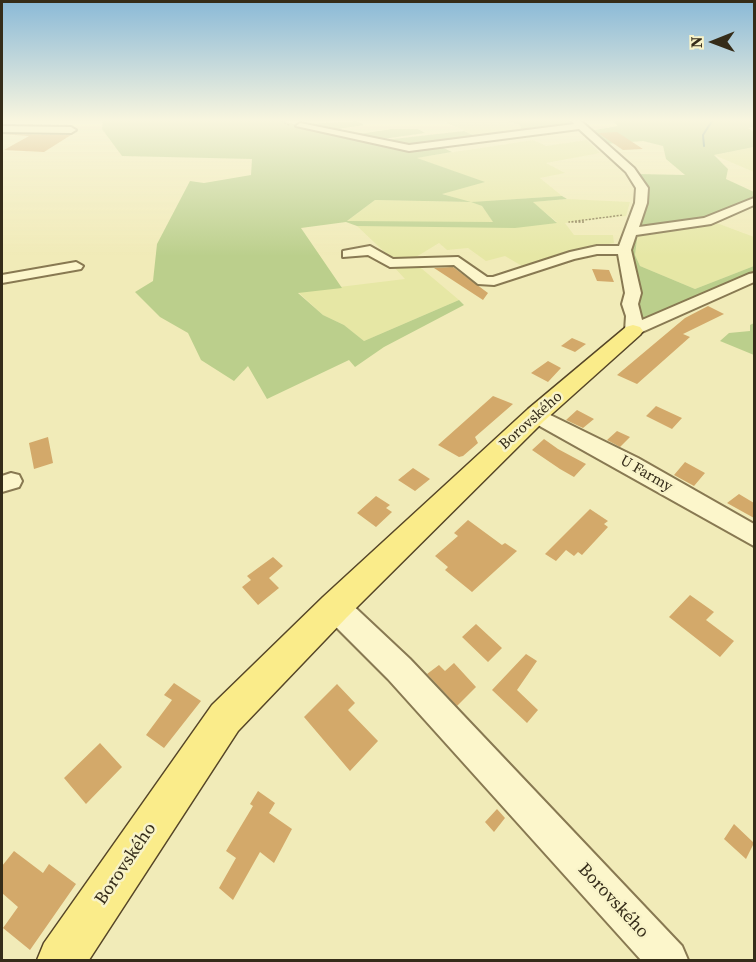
<!DOCTYPE html>
<meta charset="utf-8">
<style>
body{margin:0}
#map{position:relative;width:756px;height:962px;overflow:hidden;background:#f1ebb8;font-family:"Source Serif 4",serif}
canvas{display:block}
.frame{position:absolute;inset:0;border:3px solid #352c19;pointer-events:none}
.north{position:absolute;left:684px;top:12px;width:60px;height:60px;-webkit-text-stroke:4px #f8f3c8;paint-order:stroke;rotate:269deg;font-size:16px;font-weight:700;line-height:24px;text-align:center;color:#352c19}
.north::after{content:'';display:block;margin:auto;width:21px;height:27px;background:#352c19;clip-path:polygon(50% 0,100% 100%,50% 72%,0 100%)}
</style>
<div id="map">
<canvas width="756" height="962"></canvas>
<div class="frame"></div>
<div class="north">N</div>
</div>
<script>
const ctx = document.querySelector('canvas').getContext('2d');
ctx.lineJoin = 'round';
function fill(path, color) { ctx.fillStyle = color; ctx.fill(path, 'evenodd'); }
const shape = rows => new Path2D(rows.map(r => 'M' + r).join(''));
function trace(path, color, width, dash) { ctx.strokeStyle = color; ctx.lineWidth = width; ctx.lineCap = dash ? 'butt' : 'round'; ctx.setLineDash(dash || []); ctx.stroke(path); }
function drawText(font, color, halo, rows, align = 'center') {
  ctx.font = font + ' "Source Serif 4",serif'; ctx.lineWidth = 5; ctx.setLineDash([]); ctx.textBaseline = 'middle'; ctx.strokeStyle = halo; ctx.fillStyle = color; for (const [text, x, y, turn = 0] of rows) {
    ctx.save(); ctx.translate(x, y); ctx.rotate((+turn || 0) * Math.PI / 180); ctx.textAlign = isNaN(turn) ? turn : align; if (halo) ctx.strokeText(text, 0, 0); ctx.fillText(text, 0, 0); ctx.restore();
  }
}
const farmland = shape([
 [443,121,509,121,520,125,523,130,478,137],
 [533,140,546,146,587,140,600,153,546,163,565,173,540,178,562,196,473,202,482,206,494,223,346,222,375,200,467,202,440,193,483,182,415,158],
 [754,147,754,172,714,155],
 [567,199,630,202,626,216,565,223,574,235,613,235,614,243,576,250,522,266,505,256,486,261,468,248,447,250,439,243,416,257,394,261,357,226,557,222,532,202],
 [714,222,754,237,754,266,695,289,640,266,635,255,638,236],
 [415,263,459,300,364,341,344,325,323,315,298,292,405,279,393,266]
]);
const green = shape([
 [103,121,284,121,302,127,307,124,357,121,364,125,338,129,342,133,311,129,383,145,439,146,452,152,417,158,485,182,442,194,471,202,562,196,567,199,533,202,557,223,515,228,357,226,346,222,301,228,342,288,298,293,323,315,344,325,364,341,459,300,464,305,384,347,355,367,349,360,267,399,248,366,234,381,201,360,188,333,160,317,135,292,153,281,157,244,190,181,204,183,251,175,252,159,122,156,102,129],
 [375,200,471,202,482,206,493,222,347,221],
 [509,121,571,121,575,125,413,147,384,140,464,131,478,137,522,130,520,125],
 [613,121,754,121,754,127,748,128,754,132,754,147,714,155,728,169,726,179,754,192,754,197,701,220,637,228,637,174,685,175,666,159,663,146,643,141,605,144,589,131,618,126],
 [391,129,418,129,425,133,376,140,353,135],
 [638,232,635,255,640,266,695,289,754,266,754,274,638,321,640,314,638,291,630,263,632,239],
 [754,323,754,355,720,341,729,333,750,331,750,325]
]);
const stream = shape([
 [704,146,703,135,712,121]
]);
const building = shape([
 [617,132,643,149,623,150,598,133],
 [2,134,71,135,44,152,4,150,29,136],
 [453,267,488,293,483,300,434,268],
 [592,269,609,270,614,282,597,281],
 [708,306,724,314,683,334,690,337,637,384,617,375,685,318],
 [572,338,586,344,575,352,561,346],
 [548,361,561,368,548,382,531,373],
 [493,396,513,404,475,437,478,443,463,456,459,457,438,445],
 [656,406,682,418,672,429,646,416],
 [577,410,594,419,583,428,566,420],
 [617,431,630,437,620,447,607,440],
 [48,437,53,463,34,469,29,443],
 [544,439,558,449,586,464,574,477,560,469,532,450],
 [685,462,705,473,694,486,674,475],
 [413,468,430,479,415,491,398,480],
 [739,494,754,503,754,518,727,503],
 [376,496,390,505,386,508,392,512,376,527,357,513],
 [590,509,608,521,604,524,608,527,582,555,578,552,574,556,566,550,556,561,545,554],
 [468,520,502,545,505,543,517,551,472,592,445,570,448,567,435,556,458,536,454,533],
 [273,557,283,566,269,578,279,588,258,605,242,587,251,580,247,576],
 [690,595,714,612,706,620,734,641,720,657,669,617],
 [476,624,502,648,488,662,462,637],
 [526,654,537,661,517,690,538,710,527,723,492,690],
 [454,663,476,687,457,706,427,674,439,665,445,671],
 [174,683,201,701,164,748,146,735,172,700,164,695],
 [337,684,355,703,348,710,378,741,350,771,304,717],
 [100,743,122,767,86,804,64,778],
 [258,791,275,803,269,813,292,829,274,863,260,852,233,900,219,888,236,858,226,851,253,806,250,804],
 [497,809,505,818,494,832,485,822],
 [734,824,754,843,746,859,724,839],
 [14,851,43,873,49,864,76,884,30,950,3,928,18,907,2,893,2,866]
]);
const path = shape([
 [281,121,289,125],
 [584,222,569,222,623,215]
]);
const minor = shape([
 [572,121,581,121,634,168,648,188,647,203,639,227,704,218,754,198,754,205,711,224,636,235,631,250,641,293,638,304,642,320,749,274,754,273,754,282,633,336,625,331,626,316,622,304,625,293,618,254,597,254,574,259,494,285,478,284,454,265,390,267,368,255,343,257,343,251,370,246,393,259,458,257,487,277,493,277,570,252,597,246,619,246,635,203,636,188,626,172,579,129,409,151,296,126,300,123,409,145,574,124,572,121],
 [2,126,71,127,76,130,71,133,2,132,2,126],
 [76,262,83,266,81,269,2,283,2,275,76,262],
 [536,408,638,458,754,524,754,546,529,420,526,415,529,410,536,408],
 [11,473,19,475,22,481,19,487,2,492,2,476,11,473],
 [335,595,345,598,410,659,682,946,688,960,641,960,388,679,325,616,321,607,325,598,335,595]
]);
const major = shape([
 [633,325,640,327,643,331,640,335,544,421,347,617,238,731,89,960,37,960,44,943,212,705,323,597,528,409,626,327,633,325]
]);
const streetNames = [
 ["Borovského",531,421,-42],
 ["U Farmy",646,474,30]
];
const nearStreetnames = [
 ["Borovského",126,864,-56],
 ["Borovského",613,901,47]
];
fill(farmland, '#e6e7a5');
fill(green, '#bbcf8c');
trace(stream, '#658e8b', 2);
fill(building, '#d3a96a');
trace(minor, '#887952', 4);
trace(major, '#554527', 3);
trace(path, '#887952', 1.5, [2, 1.5]);
fill(minor, '#fcf6cb');
fill(major, '#faec8a');
const sky = ctx.createLinearGradient(0, 0, 0, 256);
sky.addColorStop(0, '#8ab9d7');
sky.addColorStop(0.47, '#f9f6df');
sky.addColorStop(1, '#f9f6df00');
ctx.fillStyle = sky;
ctx.fillRect(0, 0, 756, 256);
drawText('15px', '#352c19', '#f8f3c8', streetNames);
drawText('18px', '#352c19', '#f8f3c8', nearStreetnames);
</script>
